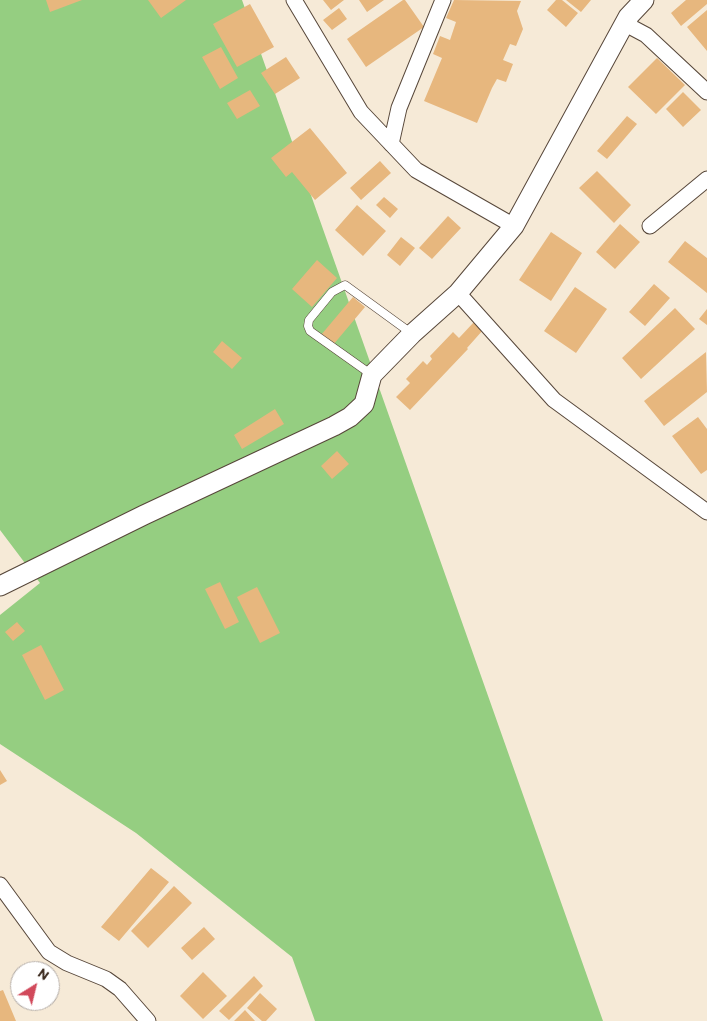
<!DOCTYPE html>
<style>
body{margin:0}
#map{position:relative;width:707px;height:1021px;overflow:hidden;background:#f6ead7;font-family:Itim,sans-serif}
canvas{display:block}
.north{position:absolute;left:10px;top:961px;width:50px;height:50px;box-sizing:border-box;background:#fff;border:1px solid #b1aaa5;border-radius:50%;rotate:36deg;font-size:14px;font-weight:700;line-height:20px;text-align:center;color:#3b2a1e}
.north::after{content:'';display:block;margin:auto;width:18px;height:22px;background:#d1495b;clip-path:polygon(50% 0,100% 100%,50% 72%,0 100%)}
</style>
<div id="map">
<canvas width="707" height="1021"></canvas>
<div class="north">N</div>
</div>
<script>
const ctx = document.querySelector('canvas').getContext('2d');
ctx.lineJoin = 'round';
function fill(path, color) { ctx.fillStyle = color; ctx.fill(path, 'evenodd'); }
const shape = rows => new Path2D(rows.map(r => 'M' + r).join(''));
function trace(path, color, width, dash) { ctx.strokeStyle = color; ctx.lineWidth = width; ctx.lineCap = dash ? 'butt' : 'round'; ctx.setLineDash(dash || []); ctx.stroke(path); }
const green = shape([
 [0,0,242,0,603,1021,315,1021,292,957,136,833,0,744,0,615,40,583,0,530]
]);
const building = shape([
 [46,0,82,0,50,12],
 [148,0,186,0,161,18],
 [323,0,344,0,331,10],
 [359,0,384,0,367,12],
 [403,0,405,0,424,27,366,67,347,39],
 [454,0,521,1,517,11,523,29,516,46,510,44,503,60,513,64,506,82,497,79,492,88,477,123,424,101,442,58,433,54,440,36,450,40,456,22,446,18],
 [556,0,562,0,578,13,566,27,547,10],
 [566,0,591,0,581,12],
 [686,0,707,0,707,4,681,26,671,13],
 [250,4,274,47,237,67,213,24],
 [339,8,347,19,332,30,323,20],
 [707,10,707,51,687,27],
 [221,47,238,78,220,89,202,57],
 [286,57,300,78,275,94,261,73],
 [657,58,685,85,656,114,628,87],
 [250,90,260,106,237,119,227,103],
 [683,92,701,110,683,127,666,109],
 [627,116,637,124,607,159,597,151],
 [310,128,347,173,315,200,292,172,286,177,271,158],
 [380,161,391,173,361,200,350,188],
 [597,171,631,205,614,223,579,188],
 [384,197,398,209,390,218,376,205],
 [357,205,386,231,363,256,335,230],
 [448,216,461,228,432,259,419,248],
 [620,224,640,242,615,269,596,252],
 [551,232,582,253,551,301,519,280],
 [401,237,415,248,400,266,387,255],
 [685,241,707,258,707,293,668,262],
 [317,260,337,278,312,307,292,289],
 [654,284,670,298,645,326,629,312],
 [575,287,607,309,576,353,544,331],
 [353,297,365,307,333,345,321,335],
 [675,308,695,329,641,379,622,358],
 [707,309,707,325,699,319],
 [474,322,483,330,467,348,468,349,410,410,396,397,410,383,406,379,423,361,427,365,432,359,430,356,453,332,459,338],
 [222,341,242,358,232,369,213,352],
 [706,352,707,392,664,426,644,401],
 [275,409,284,424,242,449,234,435],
 [698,417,707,429,707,470,701,474,672,436],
 [337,451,349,464,332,479,321,466],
 [220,582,239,622,225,629,205,589],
 [257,587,280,633,260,643,237,597],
 [17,622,25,631,13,641,5,632],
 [41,645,64,690,45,700,22,655],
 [0,770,7,781,0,785],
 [151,868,169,882,119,941,101,927],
 [174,886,192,903,148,948,131,931],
 [204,927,215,939,192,960,181,948],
 [203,972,227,996,203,1019,180,996],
 [254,976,263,986,229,1020,219,1011],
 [3,990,16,1021,0,1021,0,991],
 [260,993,277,1009,266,1021,262,1021,247,1008],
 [245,1010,255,1021,234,1021]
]);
const service = shape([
 [372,375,310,331,308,326,309,320,332,292,345,285,411,333]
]);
const minor = shape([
 [294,0,361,112,416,170,514,226],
 [628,17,631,27,646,35,707,92],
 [391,144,399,108,443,0],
 [650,226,707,179],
 [458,293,554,400,707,512],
 [0,885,49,952,67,963,106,979,120,989,148,1021]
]);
const tertiary = shape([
 [0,586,144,515,334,426,350,417,364,404,372,375,412,334,458,293,514,226,628,17,644,0]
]);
fill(green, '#95ce81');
fill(building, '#e7b77e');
trace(service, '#57473a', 9);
trace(minor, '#57473a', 17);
trace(tertiary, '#57473a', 21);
trace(service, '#fff', 8);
trace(minor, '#fff', 15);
trace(tertiary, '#fff', 19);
</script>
